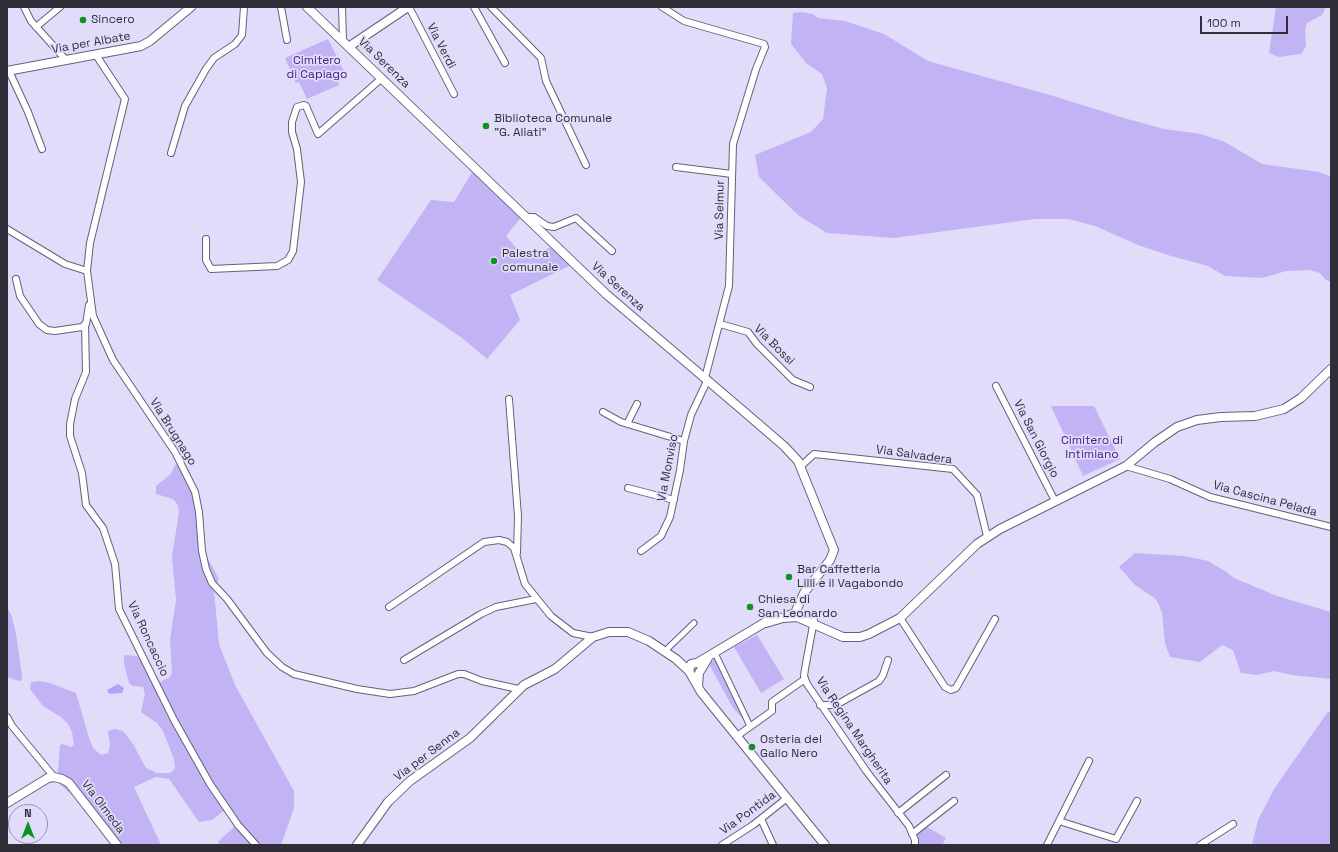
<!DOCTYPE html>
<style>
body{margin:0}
#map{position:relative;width:1338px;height:852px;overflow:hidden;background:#e2dcfb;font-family:"Space Grotesk",sans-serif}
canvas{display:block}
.frame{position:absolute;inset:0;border:8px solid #302e39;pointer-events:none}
.north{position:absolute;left:8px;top:804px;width:40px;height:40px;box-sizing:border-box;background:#e2dcfb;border:1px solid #9b96ad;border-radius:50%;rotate:0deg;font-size:11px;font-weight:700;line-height:16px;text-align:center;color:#302e39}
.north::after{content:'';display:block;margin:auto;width:14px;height:18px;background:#109122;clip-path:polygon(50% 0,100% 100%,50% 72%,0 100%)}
.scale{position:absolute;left:1200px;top:16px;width:88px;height:18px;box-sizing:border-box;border:2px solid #302e39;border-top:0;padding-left:5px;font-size:12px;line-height:14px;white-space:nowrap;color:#302e39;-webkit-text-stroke:3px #e2dcfb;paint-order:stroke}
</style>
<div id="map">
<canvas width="1338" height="852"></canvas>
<div class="frame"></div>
<div class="north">N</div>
<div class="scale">100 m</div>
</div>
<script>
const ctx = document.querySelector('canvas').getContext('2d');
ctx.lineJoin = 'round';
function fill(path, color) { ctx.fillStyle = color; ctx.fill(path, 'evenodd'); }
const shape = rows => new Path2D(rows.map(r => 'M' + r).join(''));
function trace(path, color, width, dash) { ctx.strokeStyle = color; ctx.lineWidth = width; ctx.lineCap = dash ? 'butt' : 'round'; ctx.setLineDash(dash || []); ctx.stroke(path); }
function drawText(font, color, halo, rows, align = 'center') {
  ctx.font = font + ' "Space Grotesk",sans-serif'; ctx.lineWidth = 3.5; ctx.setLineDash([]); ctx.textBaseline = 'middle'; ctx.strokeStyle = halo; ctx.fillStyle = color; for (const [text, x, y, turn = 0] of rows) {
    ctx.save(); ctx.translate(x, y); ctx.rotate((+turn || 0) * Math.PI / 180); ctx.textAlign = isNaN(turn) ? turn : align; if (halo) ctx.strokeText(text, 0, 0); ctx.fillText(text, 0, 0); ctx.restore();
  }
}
const green = shape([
 [1276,7,1326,7,1322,15,1307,23,1305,30,1306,46,1301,54,1279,57,1269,53],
 [801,12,813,14,818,18,845,21,884,34,928,61,1050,95,1124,118,1164,129,1201,134,1225,142,1262,164,1319,172,1331,177,1331,282,1326,280,1320,273,1309,270,1286,271,1262,278,1225,276,1208,266,1171,256,1138,245,1095,226,1069,219,1034,219,894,238,827,233,798,215,759,177,755,155,811,132,823,119,827,88,822,74,806,63,791,44,793,13],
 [328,39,347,77,338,82,339,85,307,99,299,82,296,83,285,58],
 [474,169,522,216,506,236,524,257,552,247,571,265,510,295,520,320,487,359,462,338,377,280,431,200,454,202],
 [1051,406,1094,406,1120,459,1083,476],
 [181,464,189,472,196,489,205,553,219,579,214,590,219,644,235,685,294,791,294,808,281,845,220,845,218,842,234,827,225,810,212,820,199,822,169,779,156,777,134,787,161,845,112,845,79,801,57,782,60,745,63,744,71,747,74,745,72,732,68,724,61,717,43,706,30,689,31,682,40,681,50,683,76,693,89,738,93,748,101,755,108,753,110,745,108,731,115,729,123,731,133,744,146,768,157,773,170,773,173,771,175,768,174,759,163,731,157,723,141,712,145,694,143,687,133,686,129,683,124,664,124,655,137,656,154,670,158,683,170,677,172,672,170,639,176,600,172,557,179,512,178,505,173,499,156,494,156,486,171,474,175,465],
 [1135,553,1185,556,1208,561,1225,571,1234,578,1277,596,1331,612,1331,679,1292,675,1274,671,1257,675,1241,673,1233,650,1222,645,1200,662,1170,657,1165,643,1162,612,1156,599,1135,585,1119,567],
 [7,606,12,617,16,634,22,675,22,680,19,681,7,677],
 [757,635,784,679,761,693,734,647],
 [715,659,745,721,733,708,709,664],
 [1331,711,1331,845,1252,845,1258,820,1274,789,1327,713],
 [924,825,946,838,942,845,916,845,912,834]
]);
const water = shape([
 [118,684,124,688,122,693,109,694,107,690]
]);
const pedestrian = shape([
 [665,651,694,623],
 [715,653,750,726]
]);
const minor = shape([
 [24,7,31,21,66,60],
 [281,7,287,40],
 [342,7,343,40],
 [409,7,454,94],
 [474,7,505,63],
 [491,7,541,58,546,81,586,165],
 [662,7,684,21,764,44,765,47,756,69,733,144,729,286,705,378],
 [36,27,60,7],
 [96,55,125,99,90,243,87,271,93,316,113,360,175,452,195,492,199,512,202,551,206,569,212,583,227,599,267,653,282,667,294,674,357,689,390,694,414,691,458,674,464,674,482,681,518,689],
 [9,71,28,112,42,149],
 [171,153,185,106,206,69,214,58,235,44,242,35,244,7],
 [676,167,732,174],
 [526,217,534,217,547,226,554,227,576,218,612,251],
 [7,229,65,264,87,271],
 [206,239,206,260,211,269,277,266,288,260,293,251,301,182,297,149,292,132,292,122,297,107,304,105,306,106,318,134,382,78],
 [16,279,20,296,39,324,47,330,55,331,82,327,86,324,89,305],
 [85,324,86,372,75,399,70,424,70,436,82,473,86,505,103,528,115,564,119,609,174,720,210,784,238,825,256,845],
 [720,324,748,332,757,344,793,380,810,387],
 [996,386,1055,501],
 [509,399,518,516,517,553],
 [603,412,621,422,684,441],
 [627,424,637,404],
 [1126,466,1170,479,1210,497,1331,527],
 [800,467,814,454,953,469,977,495,987,536],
 [628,488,674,500],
 [641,551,661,536,670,517,680,470,684,441,691,415,707,381],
 [389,607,484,542,499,540,507,542,514,548,525,584,551,616,573,633,593,637],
 [900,618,945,687,951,690,956,688,995,619],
 [814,620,805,669,804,676,807,684,867,772,909,826,915,840,915,845],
 [404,660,481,614,496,607,536,599],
 [820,705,836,705,879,681,883,675,888,660],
 [7,717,12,726,54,777],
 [737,736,772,711,772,702,805,679],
 [898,813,946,775],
 [761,819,773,845],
 [1059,821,1116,839,1137,801],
 [912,834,954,801],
 [722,845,753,825,787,798],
 [1047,845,1089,761],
 [1200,845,1233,824]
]);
const tertiary = shape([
 [307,7,606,294,741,409,784,446,798,461,834,550,830,560,804,593,795,613,776,620],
 [350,46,408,7],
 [7,71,141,46,150,41,191,7],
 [769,620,697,663,691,664,689,671,701,692,825,845],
 [766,623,783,618,797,617,843,637,860,637,869,634,900,618,977,544,1000,529,1126,466,1155,442,1177,427,1197,420,1221,417,1255,416,1284,409,1301,398,1331,369],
 [698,686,699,673,708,658],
 [7,803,48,778,54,777,62,779,69,783,117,845],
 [357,845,388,802,410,781,470,738,524,685,555,669,593,637,609,632,628,632,649,641,676,659,689,671]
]);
const markers = [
 [83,20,4,"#109122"],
 [486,126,4,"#109122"],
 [494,261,4,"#109122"],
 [789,577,4,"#109122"],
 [750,607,4,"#109122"],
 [752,747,4,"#109122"]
];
const poiNames = [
 ["Sincero",91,20],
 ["Biblioteca Comunale",494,119],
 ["\"G. Aliati\"",494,133],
 ["Palestra",502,254],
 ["comunale",502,268],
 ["Bar Caffetteria",797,570],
 ["Lilli e il Vagabondo",797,584],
 ["Chiesa di",758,600],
 ["San Leonardo",758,614],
 ["Osteria del",760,740],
 ["Gallo Nero",760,754]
];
const streetNames = [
 ["Via per Albate",91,43,-10],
 ["Via Verdi",441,46,63],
 ["Via Serenza",384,63,44],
 ["Via Selmur",720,210,-89],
 ["Via Serenza",618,287,42],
 ["Via Bossi",774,345,45],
 ["Via Brugnago",173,432,58],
 ["Via San Giorgio",1036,439,63],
 ["Via Salvadera",914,455,8],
 ["Via Monviso",668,468,-79],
 ["Via Cascina Pelada",1265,499,15],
 ["Via Roncaccio",148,639,65],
 ["Via Regina Margherita",854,731,56],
 ["Via per Senna",427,755,-37],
 ["Via Olmeda",103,807,53],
 ["Via Pontida",748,813,-36]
];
const parkNames = [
 ["Cimitero",317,61],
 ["di Capiago",317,75],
 ["Cimitero di",1092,441],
 ["Intimiano",1092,455]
];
fill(green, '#c1b3f4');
fill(water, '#b5a1f8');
trace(pedestrian, '#65607b', 7);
trace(minor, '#65607b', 8);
trace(tertiary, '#65607b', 10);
trace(pedestrian, '#fff', 5);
trace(minor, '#fff', 6);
trace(tertiary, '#fff', 8);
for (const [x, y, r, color] of markers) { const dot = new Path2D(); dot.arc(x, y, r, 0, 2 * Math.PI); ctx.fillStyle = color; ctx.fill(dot); trace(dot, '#e2dcfb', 1.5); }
drawText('12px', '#302e39', '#e2dcfb', poiNames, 'left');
drawText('12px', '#302e39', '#e2dcfb', streetNames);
drawText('12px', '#452084', '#e2dcfb', parkNames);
</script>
